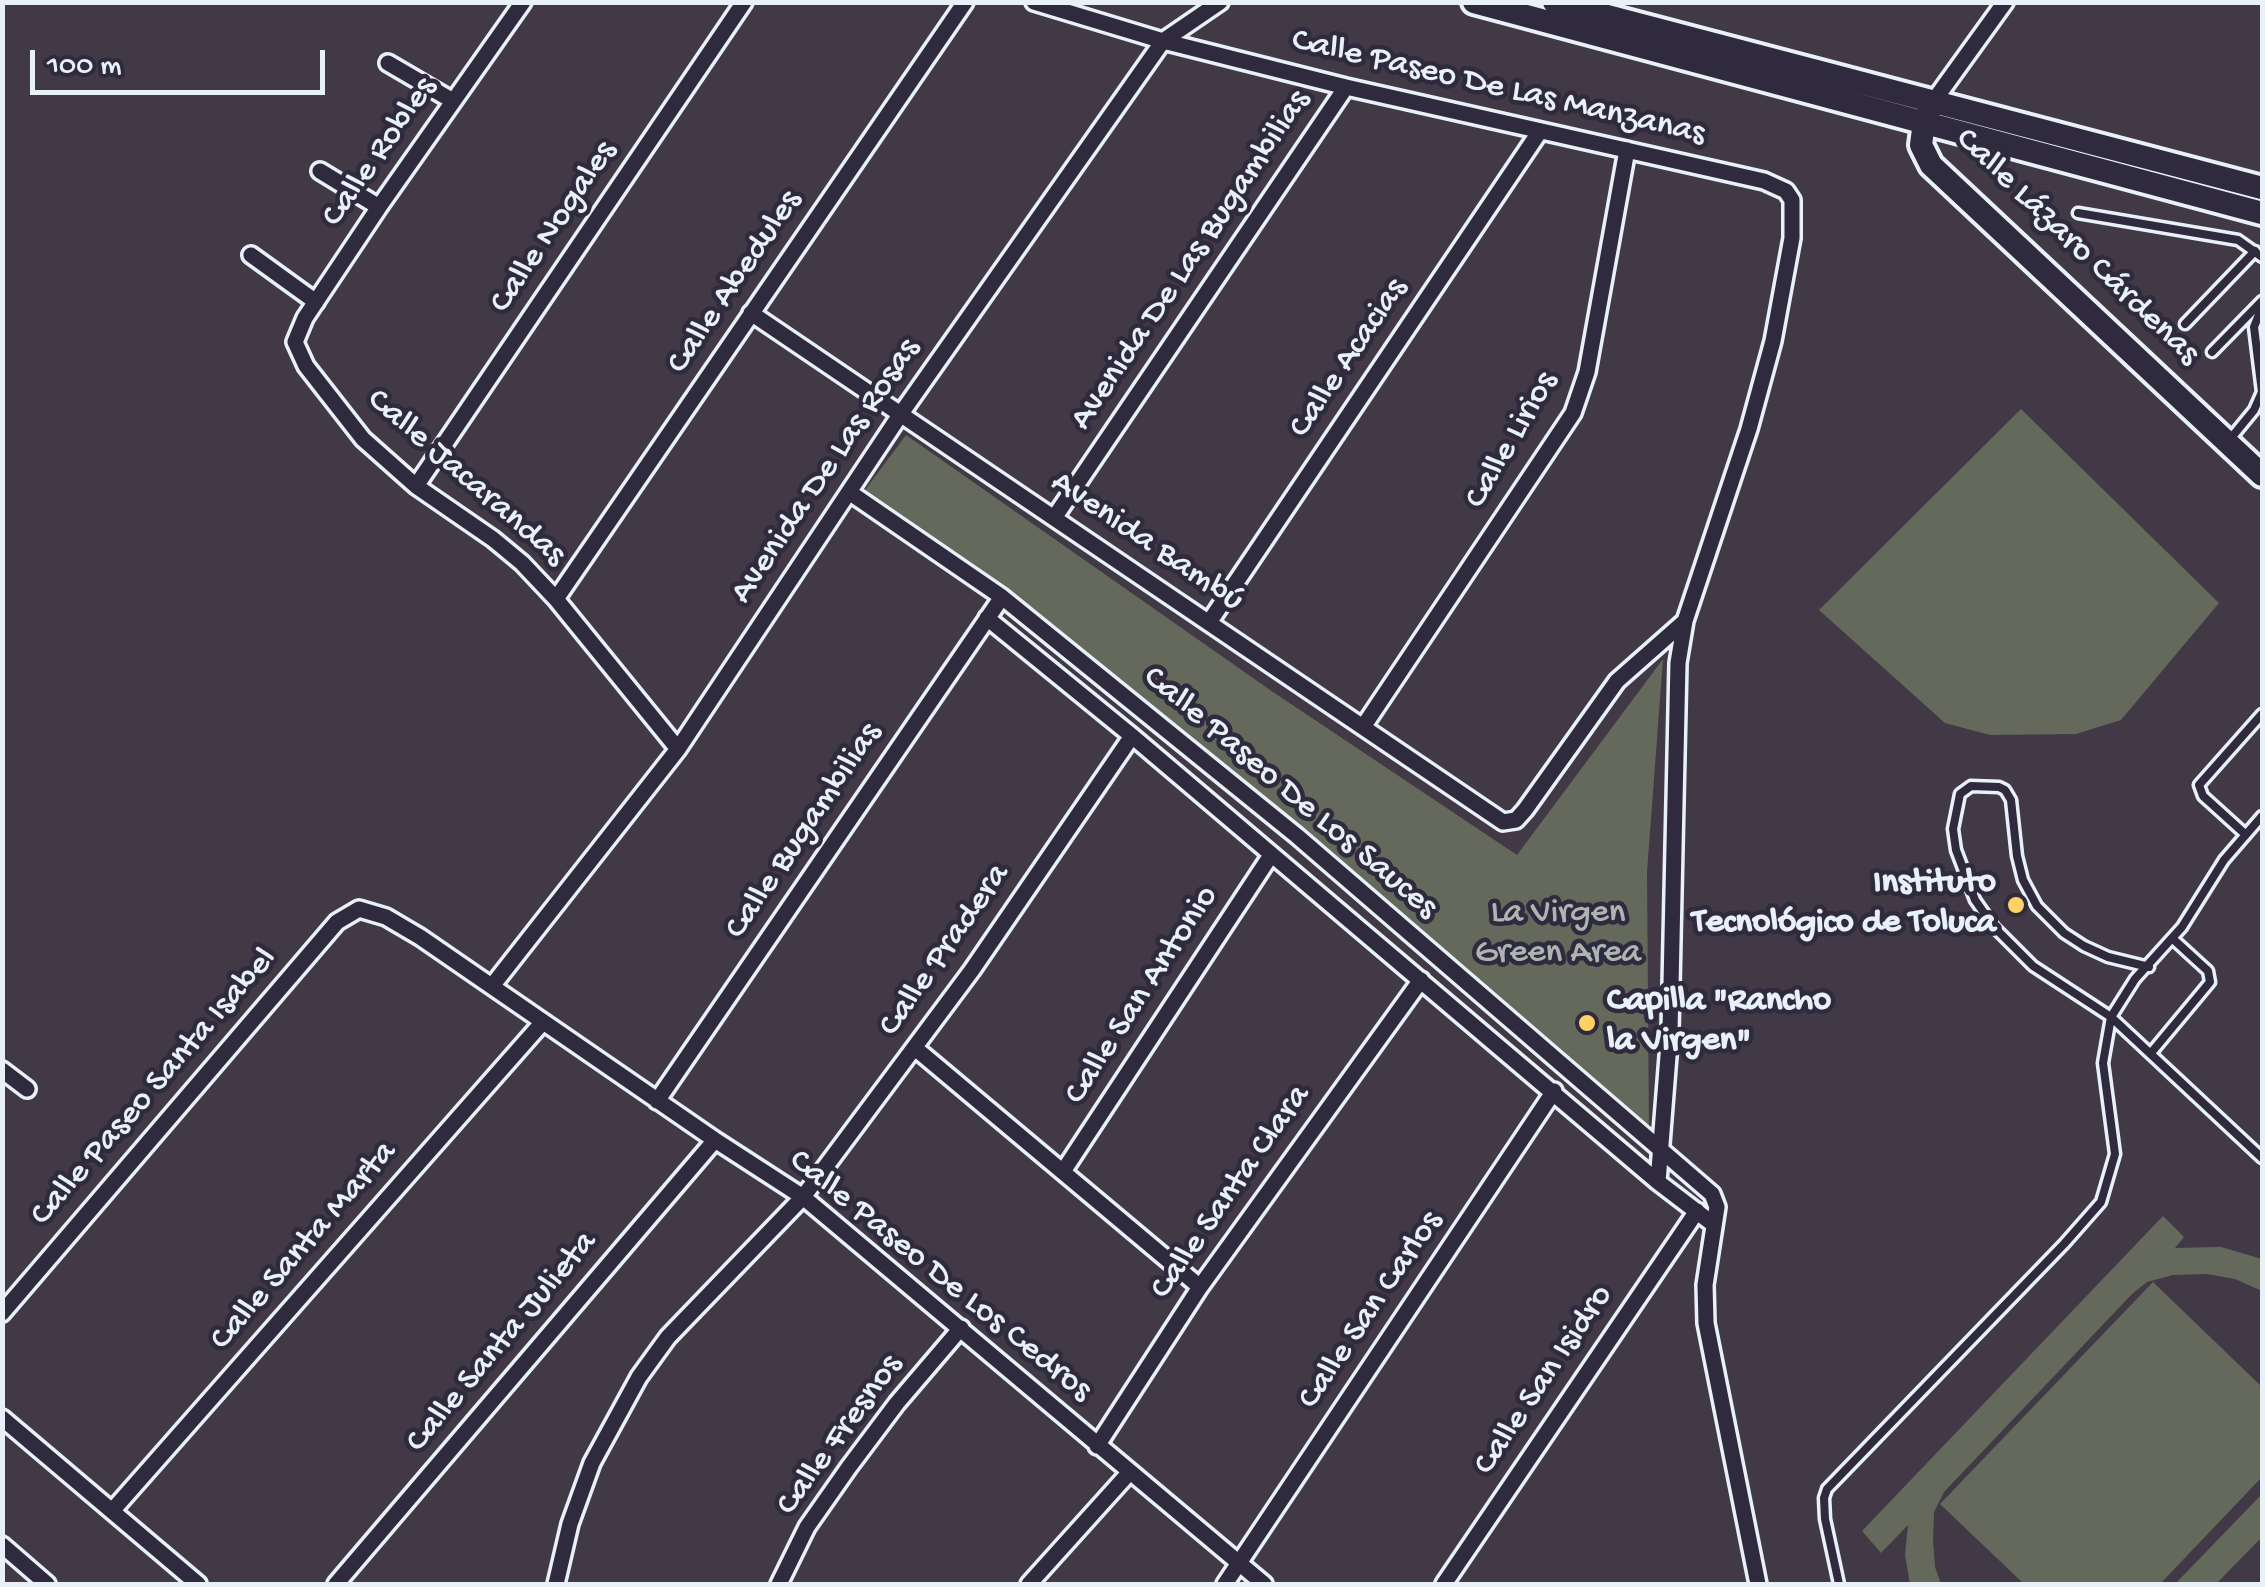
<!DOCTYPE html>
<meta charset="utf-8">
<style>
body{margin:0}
#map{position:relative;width:2265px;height:1587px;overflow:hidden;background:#423946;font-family:"Gochi Hand",sans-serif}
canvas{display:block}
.frame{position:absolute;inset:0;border:5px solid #e8f1f8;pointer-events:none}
.scale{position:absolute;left:30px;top:50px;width:295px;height:45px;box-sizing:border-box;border:5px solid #e8f1f8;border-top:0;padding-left:12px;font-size:30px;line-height:35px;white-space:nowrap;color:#e8f1f8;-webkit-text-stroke:8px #2f2a3d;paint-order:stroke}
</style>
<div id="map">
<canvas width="2265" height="1587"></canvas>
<div class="frame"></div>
<div class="scale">100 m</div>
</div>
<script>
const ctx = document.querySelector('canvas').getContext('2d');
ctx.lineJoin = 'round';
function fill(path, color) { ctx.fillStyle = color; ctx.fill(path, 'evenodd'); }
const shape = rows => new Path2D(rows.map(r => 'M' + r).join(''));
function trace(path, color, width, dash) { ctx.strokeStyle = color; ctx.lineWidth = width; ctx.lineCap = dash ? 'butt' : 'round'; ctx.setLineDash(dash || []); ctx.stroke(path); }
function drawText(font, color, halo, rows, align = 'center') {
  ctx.font = font + ' "Gochi Hand",sans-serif'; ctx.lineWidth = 9; ctx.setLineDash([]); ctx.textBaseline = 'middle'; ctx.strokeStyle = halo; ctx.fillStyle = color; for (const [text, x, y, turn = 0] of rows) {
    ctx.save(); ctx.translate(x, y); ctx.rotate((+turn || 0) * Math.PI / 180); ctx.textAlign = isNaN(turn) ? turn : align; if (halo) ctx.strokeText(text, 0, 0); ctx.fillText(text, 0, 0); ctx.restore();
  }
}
const green = shape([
 [2021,409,2219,603,2121,720,2076,734,1990,735,1945,723,1819,610],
 [906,435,1273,692,1517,855,1663,659,1647,872,1649,1131,1020,603,862,494],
 [2163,1216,2184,1237,2175,1248,2221,1247,2262,1259,2262,1291,2235,1279,2207,1274,2173,1275,2147,1282,2132,1294,1944,1492,1934,1512,1933,1539,1935,1567,1941,1584,1910,1584,1905,1555,1908,1525,1881,1553,1862,1531],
 [2153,1282,2262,1387,2262,1477,2160,1584,2024,1584,1940,1504],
 [2262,1494,2262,1537,2216,1584,2175,1584]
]);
const lane = shape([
 [2078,213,2238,240,2262,257],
 [2185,324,2255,251],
 [2212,352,2262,301],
 [2231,438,2254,410,2262,392,2254,327,2262,307],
 [2245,834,2203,796,2199,785,2262,714],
 [2149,967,2108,957,2084,946,2064,933,2037,906,2023,880,2017,856,2011,800,2005,790,1999,787,1971,786,1960,794,1953,829,1956,850,1975,900,1994,927,2033,966,2111,1017,2262,1158],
 [2151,1053,2210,982,2208,971,2173,939],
 [1839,1584,1825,1519,1824,1498,1827,1489,2064,1244,2101,1202,2115,1154,2103,1063,2111,1017,2135,979,2182,927,2224,860,2262,816]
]);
const street = shape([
 [523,2,379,207,305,318,295,342,306,366,363,439,416,486,493,539,522,563,556,599,678,749],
 [1034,2,1163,41,1346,87,1764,181,1786,191,1792,200,1792,238,1773,341,1749,429,1685,621,1678,663,1670,1031,1658,1182],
 [388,63,453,101],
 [1933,102,2005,2],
 [320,171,379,207],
 [251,255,316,302],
 [751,313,1503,822,1516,820,1525,810,1617,681,1685,621],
 [416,486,744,2],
 [849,492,1002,597,1297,836,1712,1194,1717,1207,1705,1285,1706,1323,1758,1584],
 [1054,518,1346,87],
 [556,599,965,2],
 [987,618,1132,736,1658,1182,1713,1224],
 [1210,621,1540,131],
 [1363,727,1573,413,1587,372,1627,150],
 [492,986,678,749,900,415,1163,41,1220,2],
 [915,1048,1200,1287],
 [2,1070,27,1089],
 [657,1101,1002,597],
 [1064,1170,1271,855],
 [2,1313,337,922,359,909,386,917,420,937,715,1140,803,1197,1264,1584],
 [2,1418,198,1584],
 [1097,1446,1200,1287,1421,980],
 [112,1511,542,1023],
 [2,1545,47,1584],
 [336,1584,715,1140],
 [556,1584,570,1524,592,1463,639,1377,668,1337,803,1197,972,970,1132,736],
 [779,1584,807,1527,849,1467,897,1403,961,1328],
 [1029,1584,1129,1473],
 [1225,1584,1554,1091],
 [1444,1584,1697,1211]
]);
const secondary = shape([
 [1474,2,2262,213],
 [1554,2,2262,188],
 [1930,109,1924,122,1921,145,1931,165,2262,475]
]);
const markers = [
 [2016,905,10,"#ffd166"],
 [1587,1023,10,"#ffd166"]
];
const streetNames = [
 ["Calle Paseo De Las Manzanas",1498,89,13],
 ["Calle Robles",381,153,-55],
 ["Calle Nogales",555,228,-56],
 ["Calle Lázaro Cárdenas",2076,248,44],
 ["Avenida De Las Bugambilias",1192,261,-56],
 ["Calle Abedules",736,283,-56],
 ["Calle Acacias",1350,359,-56],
 ["Calle Lirios",1513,441,-60],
 ["Avenida De Las Rosas",827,472,-56],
 ["Calle Jacarandas",465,479,41],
 ["Avenida Bambú",1146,543,34],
 ["Calle Paseo De Los Sauces",1289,794,40],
 ["Calle Bugambilias",805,832,-56],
 ["Calle Pradera",946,951,-55],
 ["Calle San Antonio",1143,996,-57],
 ["Calle Paseo Santa Isabel",155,1088,-49],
 ["Calle Santa Clara",1232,1193,-55],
 ["Calle Santa Marta",305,1247,-49],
 ["Calle Paseo De Los Cedros",939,1277,39],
 ["Calle San Carlos",1372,1311,-56],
 ["Calle Santa Julieta",503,1343,-50],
 ["Calle San Isidro",1545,1381,-56],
 ["Calle Fresnos",841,1436,-54]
];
const poiNames = [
 ["Instituto",1996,885],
 ["Tecnológico de Toluca",1996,925],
 ["Capilla \"Rancho",1607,1003,"left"],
 ["la Virgen\"",1607,1043,"left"]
];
const parkNames = [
 ["La Virgen",1558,915],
 ["Green Area",1558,955]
];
fill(green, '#65695b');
trace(lane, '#e8f1f8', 15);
trace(street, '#e8f1f8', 22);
trace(secondary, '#e8f1f8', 30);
trace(lane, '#2f2a3d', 8);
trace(street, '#2f2a3d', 15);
trace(secondary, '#2f2a3d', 22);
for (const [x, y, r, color] of markers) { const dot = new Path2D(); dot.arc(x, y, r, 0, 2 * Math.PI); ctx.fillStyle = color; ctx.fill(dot); trace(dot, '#2f2a3d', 4); }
drawText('35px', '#e8f1f8', '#2f2a3d', streetNames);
drawText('bold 35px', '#e8f1f8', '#2f2a3d', poiNames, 'right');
drawText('35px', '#adb4b1', '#2f2a3d', parkNames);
</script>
